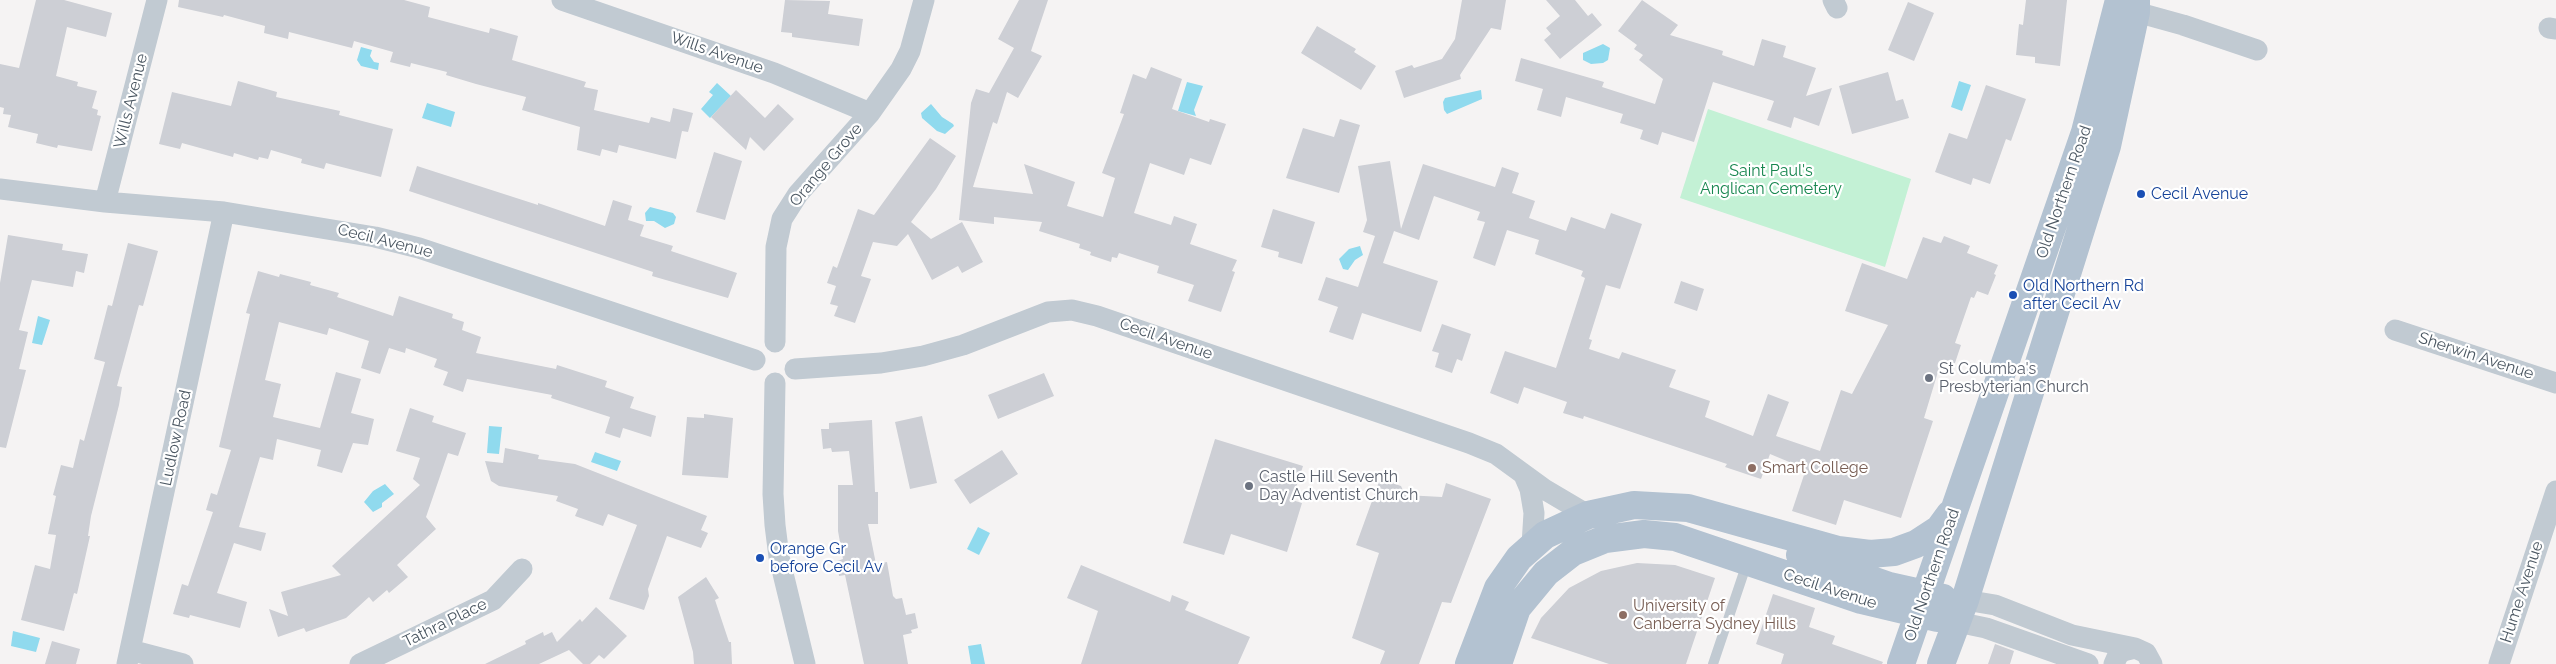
<!DOCTYPE html>
<style>
body{margin:0}
canvas{display:block;background:#f5f3f3}
</style>
<canvas width="2556" height="664"></canvas>
<script>
const ctx = document.querySelector('canvas').getContext('2d');
ctx.lineJoin = 'round';
function fill(path, color) { ctx.fillStyle = color; ctx.fill(path, 'evenodd'); }
const shape = rows => new Path2D(rows.map(r => 'M' + r).join(''));
function trace(path, color, width, dash) { ctx.strokeStyle = color; ctx.lineWidth = width; ctx.lineCap = dash ? 'butt' : 'round'; ctx.setLineDash(dash || []); ctx.stroke(path); }
function drawText(font, color, halo, rows, align = 'center') {
  ctx.font = font + ' Raleway,sans-serif'; ctx.lineWidth = 4.5; ctx.setLineDash([]); ctx.textBaseline = 'middle'; ctx.strokeStyle = halo; ctx.fillStyle = color; for (const [text, x, y, turn = 0] of rows) {
    ctx.save(); ctx.translate(x, y); ctx.rotate((+turn || 0) * Math.PI / 180); ctx.textAlign = isNaN(turn) ? turn : align; if (halo) ctx.strokeText(text, 0, 0); ctx.fillText(text, 0, 0); ctx.restore();
  }
}
const green = shape([
 [1708,109,1911,179,1885,267,1680,198]
]);
const water = shape([
 [1603,44,1610,48,1608,60,1603,63,1591,64,1583,60,1583,53],
 [361,47,372,50,370,56,374,62,379,63,378,70,361,66,357,60],
 [1959,81,1971,85,1962,111,1951,107],
 [1187,82,1203,86,1194,110,1196,116,1178,111],
 [717,83,731,96,710,118,701,109,713,95,709,92],
 [1481,90,1482,99,1447,114,1444,110,1443,102,1445,98],
 [427,103,455,112,451,127,422,118],
 [931,104,942,117,953,124,954,126,945,134,937,131,922,118,921,113],
 [650,207,673,213,676,217,674,224,665,228,654,221,646,221,645,213],
 [1360,246,1363,255,1355,260,1348,270,1343,269,1339,259,1349,249],
 [38,316,50,320,42,345,32,343],
 [489,426,502,427,499,454,487,453],
 [595,452,621,461,617,471,591,462],
 [385,484,394,494,382,503,382,507,373,512,364,502,373,491],
 [978,527,990,533,979,555,967,549],
 [13,631,40,638,36,652,11,646],
 [981,644,985,664,971,664,968,646]
]);
const building = shape([
 [36,0,64,0,112,13,106,37,67,27,56,76,78,82,77,86,97,91,92,108,98,110,97,115,101,116,92,151,58,145,57,148,36,143,38,134,8,127,11,115,3,114,4,108,0,107,0,64,19,68],
 [179,0,404,0,430,7,428,17,489,33,490,28,518,36,512,60,586,82,584,87,598,90,594,110,649,123,651,117,670,122,673,108,693,113,688,132,682,131,676,159,619,145,617,153,602,149,600,156,577,150,580,127,522,110,526,97,476,84,446,75,447,72,411,63,410,67,390,62,393,52,354,41,352,48,289,32,288,39,264,33,265,26,224,15,223,17,178,7],
 [785,0,830,1,828,14,863,19,859,46,792,37,792,33,781,32],
 [1019,0,1048,0,1031,51,1042,56,1018,98,1007,92,997,124,993,122,973,187,1033,194,1024,164,1075,182,1067,206,1103,217,1115,178,1102,173,1124,114,1120,113,1133,74,1146,79,1151,67,1182,79,1172,109,1209,122,1210,119,1226,124,1211,165,1190,158,1184,175,1150,163,1134,213,1171,225,1174,216,1197,224,1190,244,1237,260,1232,271,1235,272,1221,312,1188,301,1194,285,1157,273,1159,266,1119,253,1117,258,1112,257,1111,262,1090,255,1091,252,1079,248,1080,244,1039,231,1042,222,994,217,994,224,959,220,971,103,976,89,989,93,1014,48,998,39],
 [1462,0,1506,0,1501,30,1491,28,1460,75,1461,79,1404,98,1395,71,1412,65,1414,68,1442,59,1455,39],
 [1546,0,1575,0,1588,16,1592,13,1602,25,1560,59,1544,40,1551,34,1546,28,1560,16],
 [1642,0,1678,25,1670,35,1723,51,1722,55,1754,66,1762,39,1786,46,1783,57,1816,68,1806,96,1832,88,1819,126,1794,117,1791,128,1767,120,1774,101,1713,82,1694,142,1662,132,1658,145,1640,139,1643,130,1620,123,1623,114,1566,97,1561,117,1537,110,1543,89,1515,81,1521,58,1604,82,1602,87,1655,104,1663,79,1639,60,1643,55,1634,49,1637,45,1618,31],
 [2026,0,2067,0,2060,66,2035,63,2035,57,2016,55,2019,24,2023,25],
 [1908,2,1934,13,1914,61,1888,50],
 [1317,26,1356,49,1354,52,1376,66,1361,90,1301,53],
 [1888,72,1896,101,1903,99,1909,118,1852,134,1839,86],
 [238,81,277,92,276,97,340,111,339,115,393,129,381,177,326,163,324,169,301,163,302,159,271,150,268,159,259,157,258,160,234,153,233,157,182,143,180,149,159,144,172,92,231,106],
 [1986,85,2026,99,2011,141,2006,139,1990,184,1973,178,1971,185,1935,172,1949,133,1967,139],
 [736,90,765,118,778,104,794,119,764,151,750,137,746,150,711,117],
 [1340,119,1360,125,1339,193,1286,178,1303,128,1334,137],
 [930,138,956,156,936,189,911,222,931,239,962,222,983,262,962,273,958,266,932,280,908,234,897,246,873,242,861,276,871,279,855,323,834,316,838,306,830,304,836,286,827,283,833,266,837,268,858,209,874,215],
 [714,152,742,161,725,220,696,212],
 [1390,161,1401,229,1423,164,1495,187,1502,167,1519,173,1512,193,1535,201,1529,218,1566,231,1571,217,1605,229,1611,213,1642,224,1620,289,1606,285,1589,339,1592,340,1589,349,1619,359,1622,352,1676,370,1669,387,1710,401,1705,417,1753,436,1768,394,1789,402,1776,436,1820,451,1841,390,1852,394,1888,325,1845,311,1862,263,1907,279,1923,237,1941,243,1944,236,1970,246,1967,253,1998,265,1994,274,1996,275,1988,295,1977,291,1974,298,1971,297,1955,343,1961,345,1953,369,1940,365,1924,418,1933,421,1901,518,1844,500,1836,525,1792,511,1806,469,1770,454,1761,479,1725,467,1727,464,1584,416,1583,419,1563,413,1567,402,1524,387,1518,404,1490,393,1505,351,1556,368,1585,278,1581,276,1583,271,1535,254,1539,240,1507,230,1495,266,1473,258,1485,222,1477,220,1480,212,1434,196,1419,240,1394,231,1383,263,1438,281,1421,332,1362,313,1353,340,1329,332,1338,307,1318,300,1326,277,1358,287,1375,236,1363,232,1367,220,1358,166],
 [417,166,538,205,538,203,605,226,613,200,632,206,628,220,644,225,640,236,673,246,671,251,737,273,728,298,652,276,653,272,409,191],
 [1273,209,1315,222,1302,264,1278,257,1279,252,1261,247],
 [8,235,63,244,62,250,88,254,84,273,76,271,73,287,32,280,19,330,28,332,19,369,26,370,6,448,0,447,0,283],
 [128,243,158,251,143,306,139,305,117,386,122,387,119,405,91,516,88,536,90,536,77,594,74,593,64,631,21,620,35,565,50,569,56,535,48,534,56,496,53,495,61,465,73,468,80,439,84,441,105,362,94,359,108,305,112,306],
 [258,271,279,277,280,274,311,282,310,285,339,293,337,297,393,316,399,296,453,314,452,318,464,322,462,330,481,337,476,353,556,369,557,365,607,381,605,387,634,397,630,408,656,416,651,437,623,428,620,438,605,433,610,417,551,398,552,395,467,379,463,392,443,385,448,372,434,367,437,359,406,348,405,353,389,348,380,374,361,368,369,341,329,328,327,335,279,322,265,380,281,384,273,417,320,428,336,372,361,379,351,413,374,419,368,445,353,443,342,473,317,466,321,450,277,439,273,460,260,457,239,527,266,533,261,551,234,543,217,593,247,602,240,628,190,615,189,618,173,614,182,584,188,586,213,512,206,510,211,493,217,495,231,450,219,447,250,314,246,313],
 [1681,281,1704,289,1697,311,1674,303],
 [1442,324,1471,334,1462,361,1457,359,1452,373,1435,367,1439,353,1432,351],
 [1044,373,1054,396,998,419,988,395],
 [410,408,434,416,432,422,466,433,458,456,448,453,426,517,436,529,397,565,408,577,389,593,387,590,373,602,369,597,346,618,306,632,304,628,278,637,269,609,288,616,281,592,341,575,332,566,420,485,413,479,420,458,396,451],
 [704,414,733,418,728,478,682,475,687,417,704,418],
 [922,416,937,483,910,489,895,422],
 [872,420,875,492,878,492,878,524,868,524,876,564,887,562,893,596,896,599,902,598,906,615,915,613,918,628,911,630,912,633,903,635,908,664,864,664,845,575,839,576,837,561,843,559,838,531,838,485,853,485,849,451,832,452,831,448,823,449,821,429,829,429,829,423],
 [1215,439,1303,466,1292,500,1302,503,1287,552,1231,534,1224,555,1183,543],
 [505,448,539,455,538,459,575,464,707,516,701,530,708,533,701,548,667,536,648,589,649,596,644,610,609,599,637,525,608,514,603,526,575,516,578,509,556,501,558,496,499,486,491,481,485,461,503,463],
 [1002,450,1018,474,970,504,954,480],
 [1380,479,1401,486,1405,495,1442,497,1446,483,1491,499,1451,603,1442,602,1419,664,1380,664,1385,651,1352,638,1379,553,1356,545],
 [1637,563,1675,565,1715,578,1686,664,1609,664,1531,638,1541,618,1569,588,1601,571],
 [1081,565,1170,602,1172,595,1189,602,1185,610,1250,637,1238,664,1081,664,1098,611,1067,598],
 [706,577,719,598,715,600,729,642,731,642,732,664,694,664,693,652,678,597],
 [1773,594,1815,608,1809,627,1835,636,1832,644,1883,662,1882,664,1781,664,1784,654,1756,644],
 [596,607,627,636,604,659,599,655,590,664,583,664,569,650,539,664,485,664,526,644,525,641,543,632,544,636,552,632,557,642,580,619,582,622],
 [52,641,80,649,76,664,45,664],
 [1995,644,2014,651,2010,664,1988,664]
]);
const service = shape([
 [1713,664,1747,563]
]);
const minor = shape([
 [562,0,774,73,870,113],
 [1833,0,1837,8],
 [2136,12,2183,25,2257,50],
 [2549,28,2556,29],
 [0,189,105,202,224,212,375,237,419,248,755,360],
 [105,202,157,0],
 [2395,330,2556,383],
 [775,342,776,247,782,219,798,194,870,113,901,69,910,51,924,0],
 [795,369,881,363,923,356,963,345,1048,312,1072,310,1097,316,1469,443,1496,454,1544,489,1588,515],
 [775,383,773,494,775,525,779,557,805,664],
 [1524,475,1530,489,1534,513,1532,545],
 [1965,600,1995,605,2072,635,2135,648],
 [1957,622,1986,628,2088,664],
 [130,650,183,664],
 [127,664,224,212],
 [360,664,493,600,522,569],
 [2114,664,2118,655,2123,651,2135,648,2146,653,2152,664],
 [2499,664,2556,491]
]);
const primary = shape([
 [1800,555,1889,586,1943,598],
 [1469,664,1498,588,1519,558,1545,535,1588,515,1634,505,1688,508,1838,550,1870,554,1894,552,1916,544,1939,529,1950,514],
 [1498,664,1517,608,1546,573,1573,552,1605,539,1644,534,1675,537,1861,600,1937,618],
 [1901,664,2085,132,2119,0],
 [1941,664,1965,600,2107,146,2136,12,2136,0]
]);
const markers = [
 [2141,194,5,"#1a4fb4"],
 [2013,295,5,"#1a4fb4"],
 [1929,378,5,"#6b7280"],
 [1752,468,5,"#8d6e63"],
 [1249,486,5,"#6b7280"],
 [760,558,5,"#1a4fb4"],
 [1623,615,5,"#8d6e63"]
];
const streetNames = [
 ["Wills Avenue",717,53,19],
 ["Wills Avenue",131,101,-76],
 ["Orange Grove",826,165,-50],
 ["Old Northern Road",2064,192,-71],
 ["Cecil Avenue",385,241,14],
 ["Cecil Avenue",1166,339,19],
 ["Sherwin Avenue",2476,356,18],
 ["Ludlow Road",176,438,-78],
 ["Old Northern Road",1932,575,-71],
 ["Cecil Avenue",1830,589,18],
 ["Hume Avenue",2522,592,-72],
 ["Tathra Place",445,623,-26]
];
const parkNames = [
 ["Saint Paul's",1771,171],
 ["Anglican Cemetery",1771,189]
];
const transitNames = [
 ["Cecil Avenue",2151,194],
 ["Old Northern Rd",2023,286],
 ["after Cecil Av",2023,304],
 ["Orange Gr",770,549],
 ["before Cecil Av",770,567]
];
const worshipNames = [
 ["St Columba's",1939,369],
 ["Presbyterian Church",1939,387],
 ["Castle Hill Seventh",1259,477],
 ["Day Adventist Church",1259,495]
];
const educationNames = [
 ["Smart College",1762,468],
 ["University of",1633,606],
 ["Canberra Sydney Hills",1633,624]
];
fill(green, '#c3f1d5');
fill(water, '#90daee');
fill(building, '#cdcfd5');
trace(service, '#c1cad2', 10);
trace(minor, '#c1cad2', 21);
trace(primary, '#b3c2d1', 28);
for (const [x, y, r, color] of markers) { const dot = new Path2D(); dot.arc(x, y, r, 0, 2 * Math.PI); ctx.fillStyle = color; ctx.fill(dot); trace(dot, '#fff', 2); }
drawText('16px', '#4a5661', '#fff', streetNames);
drawText('16px', '#17864f', '#fff', parkNames);
drawText('16px', '#164399', '#fff', transitNames, 'left');
drawText('16px', '#5b616d', '#fff', worshipNames, 'left');
drawText('16px', '#785e54', '#fff', educationNames, 'left');
</script>
